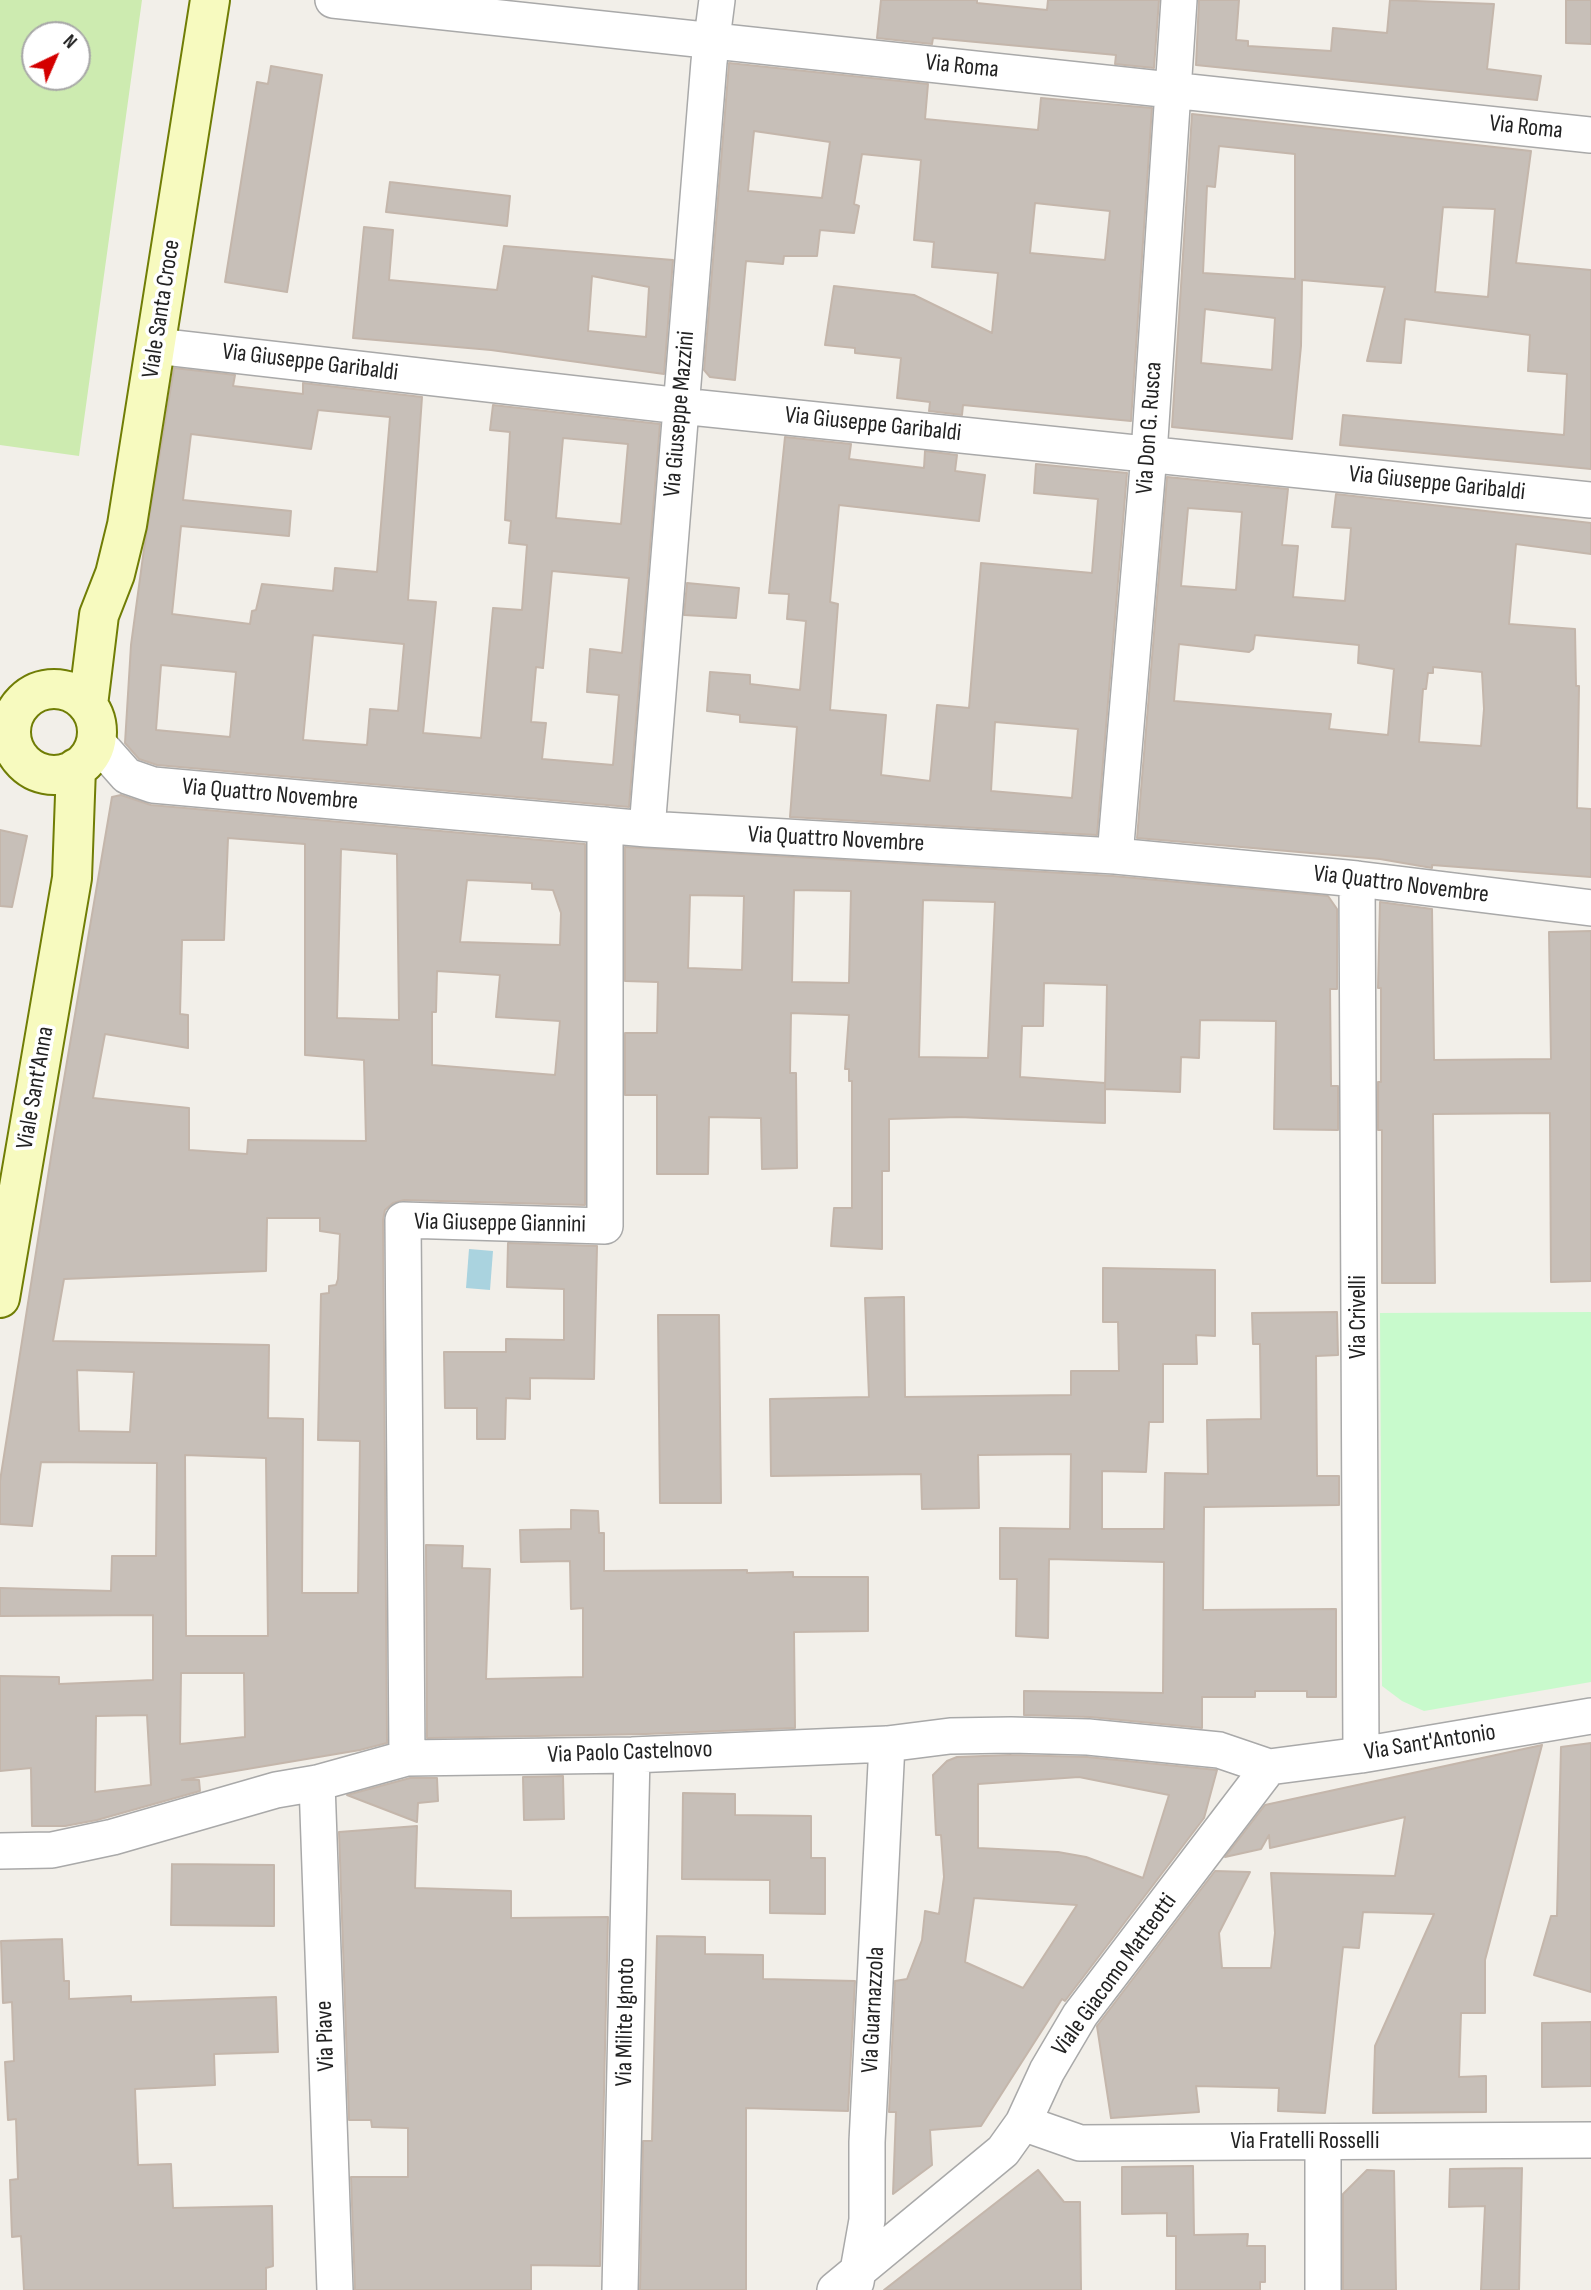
<!DOCTYPE html>
<style>
body{margin:0}
#map{position:relative;width:1591px;height:2290px;overflow:hidden;background:#f2efe9;font-family:"Sofia Sans Condensed",sans-serif}
canvas{display:block}
.north{position:absolute;left:21px;top:21px;width:70px;height:70px;box-sizing:border-box;background:#fff;border:2px solid #a7a7a7;border-radius:50%;rotate:44deg;font-size:19px;font-weight:700;line-height:28px;text-align:center;color:#222}
.north::after{content:'';display:block;margin:auto;width:24px;height:32px;background:#d40000;clip-path:polygon(50% 0,100% 100%,50% 72%,0 100%)}
</style>
<div id="map">
<canvas width="1591" height="2290"></canvas>
<div class="north">N</div>
</div>
<script>
const ctx = document.querySelector('canvas').getContext('2d');
ctx.lineJoin = 'round';
function fill(path, color) { ctx.fillStyle = color; ctx.fill(path, 'evenodd'); }
const shape = rows => new Path2D(rows.map(r => 'M' + r).join(''));
function trace(path, color, width, dash) { ctx.strokeStyle = color; ctx.lineWidth = width; ctx.lineCap = dash ? 'butt' : 'round'; ctx.setLineDash(dash || []); ctx.stroke(path); }
function drawText(font, color, halo, rows, align = 'center') {
  ctx.font = font + ' "Sofia Sans Condensed",sans-serif'; ctx.lineWidth = 7; ctx.setLineDash([]); ctx.textBaseline = 'middle'; ctx.strokeStyle = halo; ctx.fillStyle = color; for (const [text, x, y, turn = 0] of rows) {
    ctx.save(); ctx.translate(x, y); ctx.rotate((+turn || 0) * Math.PI / 180); ctx.textAlign = isNaN(turn) ? turn : align; if (halo) ctx.strokeText(text, 0, 0); ctx.fillText(text, 0, 0); ctx.restore();
  }
}
const grass = shape([
 [0,0,142,0,79,456,0,445],
 [35,35,77,35,77,77,35,77]
]);
const park = shape([
 [1591,1312,1591,1682,1424,1711,1402,1701,1382,1686,1380,1313]
]);
const water = shape([
 [469,1249,493,1251,490,1290,466,1288]
]);
const building = shape([
 [881,0,977,0,977,3,1047,10,1048,0,1159,0,1154,68,1115,64,1116,55,933,38,932,44,877,38,881,0],
 [1199,0,1239,0,1236,40,1248,41,1248,46,1331,51,1333,28,1387,33,1390,0,1494,4,1487,69,1541,76,1537,100,1196,65,1199,0],
 [1566,0,1591,0,1591,44,1566,43,1566,0],
 [729,63,928,84,925,119,1038,130,1041,98,1152,108,1131,421,963,405,962,415,929,411,930,402,897,398,901,358,855,353,855,348,825,345,834,286,914,295,992,333,998,273,932,267,934,242,914,240,921,160,862,154,854,204,859,206,854,233,820,230,817,256,784,256,783,264,746,261,735,380,710,377,704,370,729,63],
 [754,131,830,142,822,198,748,191,754,131],
 [1035,203,1110,211,1105,260,1030,253,1035,203],
 [271,66,322,75,287,292,225,282,257,82,268,84,271,66],
 [1192,114,1531,151,1516,263,1591,270,1591,469,1340,445,1343,415,1564,435,1567,374,1528,371,1530,335,1405,319,1401,363,1367,361,1385,287,1348,284,1302,280,1301,346,1292,439,1172,427,1192,114],
 [1219,146,1295,154,1295,279,1203,273,1207,186,1215,187,1219,146],
 [1443,207,1495,209,1488,297,1435,292,1443,207],
 [1205,309,1275,318,1272,370,1201,363,1205,309],
 [390,182,510,196,507,226,386,212,390,182],
 [364,227,393,230,389,280,497,290,504,246,673,260,664,374,491,350,353,338,364,227],
 [592,276,649,287,646,337,588,331,592,276],
 [174,368,235,375,233,386,303,394,303,383,422,397,408,600,436,602,423,733,481,738,493,608,522,610,527,545,509,543,511,521,505,520,510,432,490,430,493,405,660,424,629,807,157,765,139,759,125,743,131,645,144,549,174,368],
 [318,410,390,417,377,572,335,568,333,591,262,584,256,610,252,611,250,624,172,614,181,526,289,536,291,511,183,500,191,434,311,449,318,410],
 [563,438,628,444,621,524,556,518,563,438],
 [552,571,629,578,622,653,590,649,587,692,619,695,613,765,542,759,546,723,531,722,536,667,543,668,552,571],
 [313,635,404,644,398,711,370,709,367,745,303,740,313,635],
 [161,665,236,672,230,737,156,730,161,665],
 [785,437,851,444,849,459,924,468,925,451,957,455,955,471,985,475,979,521,839,505,830,602,838,604,830,710,886,715,881,775,930,781,937,705,969,708,981,563,1092,573,1098,499,1034,493,1036,464,1127,473,1097,835,790,817,797,727,740,722,740,715,707,711,710,672,750,675,750,684,800,690,806,621,787,619,789,594,769,593,785,437],
 [995,722,1078,729,1072,798,991,791,995,722],
 [1167,477,1288,489,1282,545,1298,546,1293,597,1345,601,1351,528,1332,527,1336,494,1591,523,1591,554,1516,544,1509,624,1575,629,1576,686,1579,686,1577,808,1591,809,1591,877,1432,865,1432,868,1380,859,1137,838,1167,477],
 [1188,508,1242,512,1236,590,1181,586,1188,508],
 [1255,635,1359,645,1358,663,1394,669,1388,735,1329,729,1331,714,1174,701,1179,644,1249,652,1253,649,1255,635],
 [1433,667,1482,672,1484,709,1481,746,1419,742,1423,689,1426,689,1428,673,1433,673,1433,667],
 [687,583,739,588,736,618,684,615,687,583],
 [121,795,151,805,585,844,585,1205,404,1200,393,1203,385,1210,383,1220,387,1743,360,1750,182,1780,199,1780,200,1791,97,1820,65,1826,32,1826,31,1768,0,1771,0,1676,59,1677,59,1684,153,1680,153,1615,0,1616,0,1588,111,1591,112,1556,156,1556,157,1463,41,1462,32,1526,0,1524,0,1481,54,1138,112,797,121,795],
 [228,838,305,844,305,1055,364,1060,366,1141,248,1140,247,1154,189,1150,189,1108,93,1098,105,1034,188,1048,188,1015,180,1014,182,940,224,940,228,838],
 [341,849,397,854,399,1020,337,1018,341,849],
 [467,880,532,883,532,889,553,890,561,913,560,945,460,942,467,880],
 [437,971,500,975,496,1017,560,1021,555,1075,432,1065,432,1012,436,1012,437,971],
 [267,1218,320,1218,320,1231,340,1234,338,1279,336,1285,329,1286,329,1293,321,1294,318,1440,360,1441,358,1593,302,1593,303,1419,268,1418,269,1345,53,1341,64,1279,266,1271,267,1218],
 [77,1370,134,1372,130,1432,79,1431,77,1370],
 [185,1455,266,1458,268,1636,186,1636,185,1455],
 [181,1673,244,1673,245,1737,180,1744,181,1673],
 [147,1715,151,1785,95,1792,96,1716,147,1715],
 [0,830,27,836,12,907,0,906,0,830],
 [625,847,1113,876,1328,896,1337,909,1337,989,1330,989,1331,1086,1338,1086,1338,1130,1274,1129,1276,1021,1200,1020,1199,1058,1181,1057,1180,1092,1105,1089,1107,985,1044,983,1043,1026,1022,1026,1020,1077,1105,1083,1105,1123,959,1117,889,1119,889,1171,882,1171,882,1249,831,1246,834,1208,852,1208,852,1081,849,1081,849,1069,845,1069,849,1015,791,1013,790,1073,796,1073,797,1168,762,1169,761,1118,709,1117,708,1174,657,1174,657,1095,625,1095,625,1033,657,1033,658,982,625,981,625,847],
 [794,890,851,891,849,983,792,982,794,890],
 [690,895,744,896,742,970,688,968,690,895],
 [923,900,995,902,988,1058,919,1057,923,900],
 [1380,902,1432,909,1434,1060,1551,1059,1549,932,1591,931,1591,1281,1551,1282,1550,1113,1433,1114,1435,1283,1382,1283,1382,1130,1378,1130,1378,1082,1381,1082,1381,988,1378,988,1380,902],
 [508,1243,597,1246,594,1379,530,1378,530,1399,506,1398,505,1439,477,1439,477,1408,445,1408,444,1352,506,1352,506,1339,564,1340,564,1289,507,1287,508,1243],
 [1103,1268,1215,1270,1215,1336,1196,1335,1197,1364,1163,1364,1163,1422,1149,1422,1146,1472,1102,1471,1102,1529,1164,1529,1165,1473,1208,1474,1207,1420,1261,1419,1260,1344,1253,1344,1252,1313,1337,1312,1338,1355,1316,1356,1317,1476,1339,1476,1339,1505,1204,1507,1203,1610,1336,1609,1336,1697,1307,1697,1307,1691,1255,1691,1255,1697,1202,1697,1202,1728,1090,1717,1024,1715,1024,1691,1163,1693,1164,1562,1049,1559,1048,1638,1016,1636,1017,1579,1000,1579,1000,1528,1070,1529,1071,1454,978,1455,979,1508,922,1509,921,1474,771,1476,770,1399,869,1397,865,1298,904,1297,905,1397,1071,1395,1071,1371,1119,1371,1118,1322,1103,1322,1103,1268],
 [658,1315,719,1315,721,1503,660,1503,658,1315],
 [571,1510,598,1511,599,1533,604,1533,604,1571,747,1570,747,1573,793,1572,793,1577,868,1577,868,1631,794,1632,795,1728,646,1734,427,1738,426,1545,463,1546,462,1568,490,1569,486,1679,583,1677,583,1608,571,1609,570,1561,521,1562,520,1530,571,1529,571,1510],
 [1591,1743,1591,1992,1534,1975,1551,1916,1557,1916,1561,1747,1591,1743],
 [1542,1745,1485,1960,1485,2013,1461,2013,1459,2077,1486,2076,1486,2112,1373,2113,1375,2046,1434,1914,1363,1912,1359,1948,1343,1947,1325,2113,1278,2111,1279,2088,1196,2086,1199,2112,1111,2118,1097,2026,1215,1871,1250,1872,1219,1933,1222,1968,1271,1968,1275,1933,1271,1873,1395,1876,1405,1817,1270,1848,1269,1835,1261,1849,1225,1857,1265,1805,1542,1745],
 [1011,1755,1087,1757,1217,1770,1204,1818,1065,2001,1062,1999,981,2126,930,2130,932,2165,893,2194,896,2112,889,2112,895,1981,907,1979,922,1940,925,1911,939,1914,944,1877,941,1835,936,1835,933,1775,947,1761,957,1757,1011,1755],
 [1079,1777,1169,1795,1143,1878,1086,1857,1058,1852,978,1848,978,1784,1079,1777],
 [974,1898,1077,1905,1023,1988,965,1962,974,1898],
 [563,1776,564,1819,524,1820,523,1777,563,1776],
 [410,1778,437,1778,438,1801,418,1803,417,1822,347,1795,410,1778],
 [683,1793,735,1794,735,1815,811,1816,811,1858,825,1858,825,1914,770,1913,770,1880,682,1879,683,1793],
 [417,1826,415,1888,511,1891,511,1918,608,1917,600,2266,531,2265,531,2290,355,2290,351,2177,408,2177,408,2128,372,2127,371,2120,349,2120,339,1832,417,1826],
 [172,1864,274,1865,274,1926,171,1925,172,1864],
 [657,1936,705,1937,705,1954,763,1955,763,1979,855,1981,848,2111,746,2108,746,2290,640,2290,643,2141,652,2141,657,1936],
 [62,1939,64,1981,69,1981,69,1999,131,1996,131,2002,276,1997,278,2052,214,2054,215,2085,135,2089,138,2165,171,2164,173,2208,272,2206,273,2266,266,2268,266,2290,24,2290,21,2236,12,2237,10,2180,18,2179,16,2119,8,2120,5,2062,14,2061,12,2002,3,2003,1,1941,62,1939],
 [1591,2022,1591,2086,1542,2087,1542,2023,1591,2022],
 [1193,2166,1194,2235,1248,2234,1247,2246,1265,2246,1265,2282,1260,2282,1260,2290,1176,2290,1176,2236,1167,2236,1167,2213,1122,2214,1122,2167,1193,2166],
 [1522,2168,1519,2290,1481,2290,1485,2206,1449,2207,1450,2169,1522,2168],
 [1038,2170,1064,2202,1080,2202,1081,2290,884,2290,1038,2170],
 [1367,2170,1394,2171,1396,2290,1343,2290,1343,2194,1367,2170]
]);
const street = shape([
 [333,0,1591,135],
 [156,346,681,406,1591,500],
 [96,741,127,776,153,785,647,829,1115,856,1357,879,1591,908],
 [647,829,709,62,717,0],
 [1115,856,1149,454,1179,0],
 [1357,879,1361,1755],
 [407,1758,403,1220,605,1226,605,825],
 [317,1783,335,2290],
 [0,1851,52,1850,113,1837,276,1790,317,1783,407,1758,632,1755,887,1744,950,1736,1011,1735,1088,1737,1219,1750,1269,1767,1361,1755,1591,1716],
 [1023,2123,1080,2143,1591,2140],
 [1323,2142,1323,2290],
 [856,2282,867,2220,867,2142,887,1744],
 [620,2290,632,1755],
 [835,2290,1003,2151,1023,2123,1047,2071,1080,2015,1269,1767]
]);
const secondary = shape([
 '11 732a43 43 0 1 1 86 0a43 43 0 1 1-86 0Z',
 [88,705,99,615,115,574,127,525,210,0],
 [0,1298,72,878,76,768]
]);
const streetNames = [
 ["Via Roma",962,67,6],
 ["Via Roma",1526,128,6],
 ["Viale Santa Croce",162,309,-81],
 ["Via Giuseppe Garibaldi",310,363,7],
 ["Via Giuseppe Mazzini",680,414,-85],
 ["Via Giuseppe Garibaldi",873,425,6],
 ["Via Don G. Rusca",1150,428,-86],
 ["Via Giuseppe Garibaldi",1437,484,6],
 ["Via Quattro Novembre",270,795,5],
 ["Via Quattro Novembre",836,840,3],
 ["Via Quattro Novembre",1401,885,7],
 ["Viale Sant'Anna",36,1088,-80],
 ["Via Giuseppe Giannini",500,1224,1],
 ["Via Crivelli",1359,1317,-90],
 ["Via Sant'Antonio",1430,1743,-9],
 ["Via Paolo Castelnovo",630,1753,-2],
 ["Viale Giacomo Matteotti",1115,1975,-54],
 ["Via Guarnazzola",874,2010,-87],
 ["Via Milite Ignoto",626,2022,-89],
 ["Via Piave",326,2036,-92],
 ["Via Fratelli Rosselli",1305,2142]
];
fill(grass, '#cdebb0');
fill(park, '#c8facc');
fill(water, '#aad3df');
fill(building, '#c7bfb8');
trace(building, '#c4b6ab', 2);
trace(street, '#a9a9a9', 38);
trace(secondary, '#707d05', 42);
trace(street, '#fff', 35);
trace(secondary, '#f7fabf', 38);
drawText('24px', '#222', '#fff', streetNames);
</script>
